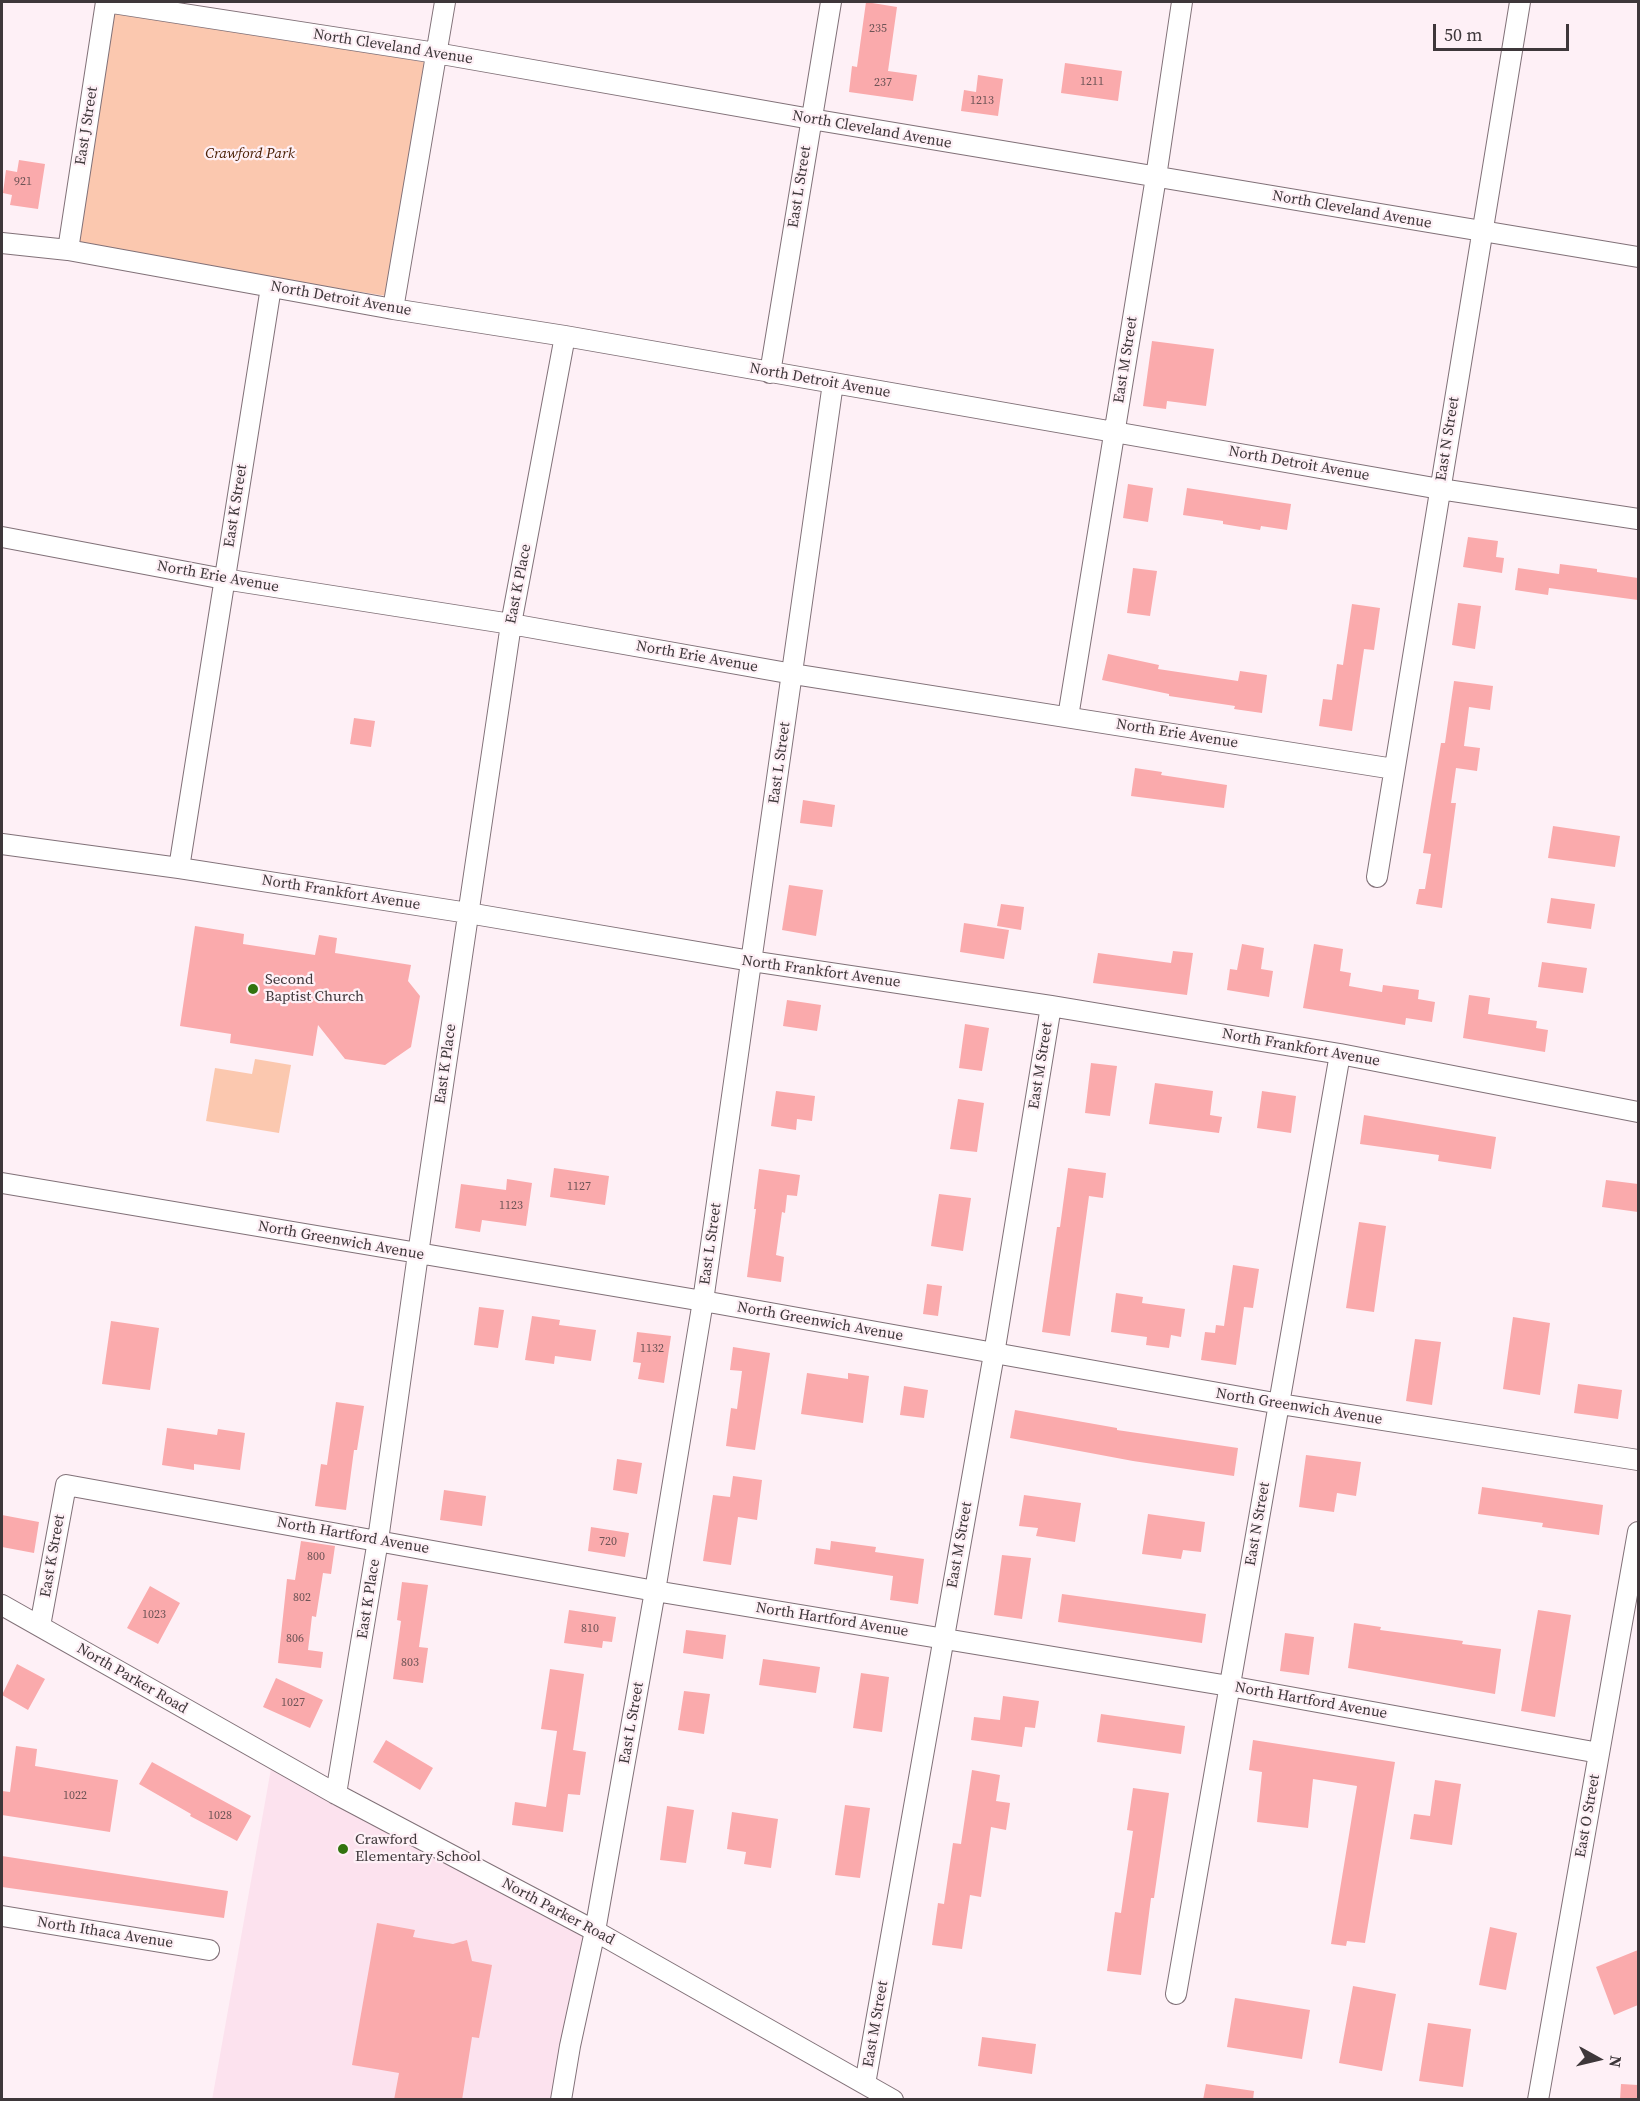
<!DOCTYPE html>
<style>
body{margin:0}
#map{position:relative;width:1640px;height:2101px;overflow:hidden;background:#fef0f6;font-family:"Source Serif 4",serif}
canvas{display:block}
.frame{position:absolute;inset:0;border:3px solid #3e373a;pointer-events:none}
.north{position:absolute;left:1568px;top:2029px;width:60px;height:60px;-webkit-text-stroke:4px #fef0f6;paint-order:stroke;rotate:98deg;font-size:16px;font-weight:700;line-height:24px;text-align:center;color:#3e373a}
.north::after{content:'';display:block;margin:auto;width:21px;height:27px;background:#3e373a;clip-path:polygon(50% 0,100% 100%,50% 72%,0 100%)}
.scale{position:absolute;left:1433px;top:24px;width:136px;height:27px;box-sizing:border-box;border:3px solid #3e373a;border-top:0;padding-left:8px;font-size:18px;line-height:21px;white-space:nowrap;color:#3e373a;-webkit-text-stroke:4px #fef0f6;paint-order:stroke}
</style>
<div id="map">
<canvas width="1640" height="2101"></canvas>
<div class="frame"></div>
<div class="north">N</div>
<div class="scale">50 m</div>
</div>
<script>
const ctx = document.querySelector('canvas').getContext('2d');
ctx.lineJoin = 'round';
function fill(path, color) { ctx.fillStyle = color; ctx.fill(path, 'evenodd'); }
const shape = rows => new Path2D(rows.map(r => 'M' + r).join(''));
function trace(path, color, width, dash) { ctx.strokeStyle = color; ctx.lineWidth = width; ctx.lineCap = dash ? 'butt' : 'round'; ctx.setLineDash(dash || []); ctx.stroke(path); }
function drawText(font, color, halo, rows, align = 'center') {
  ctx.font = font + ' "Source Serif 4",serif'; ctx.lineWidth = 4.5; ctx.setLineDash([]); ctx.textBaseline = 'middle'; ctx.strokeStyle = halo; ctx.fillStyle = color; for (const [text, x, y, turn = 0] of rows) {
    ctx.save(); ctx.translate(x, y); ctx.rotate((+turn || 0) * Math.PI / 180); ctx.textAlign = isNaN(turn) ? turn : align; if (halo) ctx.strokeText(text, 0, 0); ctx.fillText(text, 0, 0); ctx.restore();
  }
}
const built = shape([
 [272,1763,586,1934,557,2099,212,2100]
]);
const green = shape([
 [115,11,424,62,386,296,76,246],
 [255,1059,291,1065,279,1133,206,1121,215,1068,252,1074]
]);
const building = shape([
 [866,2,897,7,888,71,917,75,913,101,849,92,852,66,857,67],
 [1065,63,1122,71,1118,101,1061,93],
 [978,75,1003,79,998,116,961,111,964,90,976,92],
 [19,160,45,164,38,209,10,205,12,195,3,193,6,170,17,172],
 [1152,341,1214,349,1206,406,1167,401,1166,409,1143,406],
 [1128,484,1153,488,1148,522,1123,518],
 [1187,488,1291,504,1287,530,1261,526,1260,530,1223,524,1223,521,1183,515],
 [1468,537,1498,541,1496,557,1504,558,1502,573,1463,567],
 [1560,564,1597,569,1597,572,1638,578,1638,600,1549,588,1548,595,1515,590,1518,568,1559,574],
 [1133,568,1157,571,1150,616,1127,613],
 [1458,603,1481,606,1475,649,1452,645],
 [1352,604,1380,608,1374,650,1364,649,1352,731,1319,726,1323,699,1332,700,1337,664,1343,665],
 [1108,654,1159,665,1158,669,1238,681,1240,671,1267,675,1262,713,1234,709,1235,706,1169,696,1169,694,1102,680],
 [1454,681,1493,686,1490,710,1469,707,1464,746,1480,748,1477,771,1456,768,1451,803,1456,803,1442,908,1416,904,1419,889,1425,889,1431,854,1423,853,1441,743,1445,743],
 [354,718,375,721,371,747,350,744],
 [1135,768,1162,772,1161,775,1227,785,1224,808,1131,796],
 [803,800,835,805,832,827,800,823],
 [1553,826,1620,836,1615,867,1548,858],
 [789,885,823,890,816,936,782,930],
 [1551,898,1595,904,1591,929,1547,923],
 [1001,904,1024,907,1021,930,997,926],
 [964,923,1009,930,1004,959,960,952],
 [195,926,244,934,243,944,315,955,319,935,337,938,335,953,411,965,408,981,420,996,411,1047,385,1065,345,1059,318,1025,313,1056,230,1043,231,1034,180,1026],
 [1242,944,1264,948,1261,969,1273,971,1269,997,1227,990,1230,969,1237,970],
 [1314,944,1343,949,1340,971,1351,973,1349,986,1382,992,1383,985,1419,990,1418,999,1435,1002,1432,1022,1406,1018,1405,1025,1303,1008],
 [1173,951,1193,953,1187,995,1093,983,1098,953,1171,963],
 [1542,962,1587,968,1583,993,1538,987],
 [1469,995,1490,998,1488,1014,1537,1021,1536,1028,1548,1030,1545,1052,1463,1038],
 [787,1000,821,1005,817,1031,783,1026],
 [965,1024,989,1028,982,1071,959,1068],
 [1091,1063,1117,1066,1110,1116,1085,1113],
 [1155,1083,1213,1091,1210,1115,1222,1117,1219,1133,1149,1124],
 [776,1091,815,1096,812,1121,797,1119,796,1130,771,1126],
 [1262,1091,1296,1096,1291,1133,1257,1128],
 [958,1099,984,1103,977,1152,950,1149],
 [1364,1115,1496,1137,1491,1169,1438,1161,1439,1155,1360,1144],
 [554,1168,609,1176,605,1205,550,1197],
 [1068,1168,1106,1173,1103,1198,1089,1196,1070,1336,1042,1332,1057,1227,1060,1227],
 [759,1169,800,1175,797,1196,787,1195,785,1213,782,1212,776,1255,784,1257,781,1282,747,1277,756,1209,754,1209],
 [507,1179,532,1183,526,1226,482,1220,480,1232,455,1228,461,1184,506,1190],
 [1606,1180,1638,1184,1638,1212,1602,1207],
 [939,1194,971,1198,963,1251,931,1246],
 [1359,1222,1386,1226,1374,1312,1346,1308],
 [1233,1265,1259,1269,1253,1308,1244,1307,1236,1365,1201,1360,1205,1332,1215,1333,1216,1325,1224,1326],
 [927,1284,942,1286,938,1316,923,1314],
 [1116,1293,1143,1297,1142,1303,1185,1309,1181,1337,1171,1335,1169,1348,1146,1345,1147,1337,1111,1332],
 [479,1307,504,1310,498,1348,474,1345],
 [532,1316,560,1320,559,1325,596,1330,591,1361,555,1356,554,1364,525,1360],
 [1513,1317,1550,1323,1540,1395,1503,1389],
 [111,1321,159,1328,150,1390,102,1384],
 [637,1332,671,1336,664,1383,638,1379,641,1363,633,1362],
 [1415,1339,1441,1342,1432,1405,1406,1401],
 [733,1347,770,1353,755,1450,726,1446,731,1408,737,1409,742,1371,730,1370],
 [807,1373,848,1379,848,1373,869,1376,863,1423,801,1414],
 [1578,1384,1622,1390,1618,1419,1574,1413],
 [904,1386,928,1390,924,1418,900,1415],
 [336,1402,364,1406,357,1450,354,1450,346,1510,315,1506,321,1464,327,1465],
 [1015,1410,1117,1428,1117,1430,1238,1448,1234,1476,1133,1461,1010,1438],
 [167,1428,217,1435,218,1429,245,1433,240,1470,194,1464,194,1470,162,1465],
 [1306,1455,1361,1462,1356,1496,1337,1493,1334,1512,1299,1507],
 [617,1459,642,1463,637,1494,613,1490],
 [733,1476,762,1480,757,1520,738,1517,731,1565,703,1561,713,1495,730,1497],
 [1482,1487,1603,1505,1599,1535,1542,1527,1543,1523,1478,1514],
 [444,1490,486,1496,482,1526,440,1520],
 [1024,1495,1081,1503,1075,1542,1036,1536,1038,1528,1019,1526],
 [1148,1514,1205,1522,1201,1552,1183,1550,1181,1559,1142,1554],
 [2,1515,39,1522,34,1553,2,1547],
 [591,1527,629,1533,625,1557,588,1551],
 [301,1541,335,1546,331,1574,323,1573,316,1617,312,1616,308,1650,323,1652,321,1668,278,1663,287,1579,295,1580],
 [831,1541,876,1547,875,1552,924,1559,918,1604,890,1600,893,1576,814,1564,816,1548,830,1550],
 [1002,1555,1031,1558,1022,1619,994,1615],
 [402,1582,428,1585,419,1647,428,1648,423,1683,393,1679,401,1621,397,1620],
 [150,1586,180,1603,158,1644,127,1628],
 [1062,1594,1206,1614,1202,1643,1058,1622],
 [569,1610,616,1617,612,1642,603,1641,602,1648,564,1643],
 [1538,1610,1571,1615,1555,1717,1521,1711],
 [1354,1623,1381,1627,1380,1630,1463,1641,1462,1644,1501,1649,1495,1694,1348,1668],
 [686,1630,726,1635,723,1659,683,1653],
 [1285,1633,1314,1637,1309,1675,1280,1671],
 [763,1659,820,1667,816,1693,759,1685],
 [17,1664,45,1679,28,1710,2,1695],
 [550,1669,584,1674,573,1750,586,1752,580,1795,568,1794,563,1832,512,1825,515,1802,546,1807,557,1731,541,1729],
 [861,1673,889,1677,882,1732,853,1728],
 [276,1678,323,1700,310,1728,263,1707],
 [684,1691,710,1694,704,1734,678,1730],
 [1003,1696,1039,1701,1035,1728,1025,1727,1022,1747,971,1740,974,1717,1000,1720],
 [1101,1714,1185,1726,1181,1754,1097,1742],
 [386,1740,433,1768,420,1790,373,1762],
 [1253,1740,1395,1762,1365,1943,1347,1941,1346,1946,1331,1944,1357,1786,1313,1779,1308,1828,1257,1822,1262,1772,1249,1770],
 [16,1746,37,1749,35,1766,118,1780,110,1832,2,1815,2,1791,10,1792],
 [152,1762,251,1816,237,1841,190,1816,191,1814,139,1784],
 [972,1770,1000,1775,996,1801,1010,1803,1006,1830,991,1827,981,1897,970,1895,962,1949,932,1945,938,1903,944,1904,953,1843,961,1844],
 [1435,1780,1461,1784,1452,1845,1410,1839,1414,1814,1430,1816],
 [1133,1788,1169,1793,1154,1898,1151,1898,1141,1975,1107,1971,1115,1912,1121,1913,1133,1831,1127,1830],
 [845,1805,870,1808,860,1878,835,1875],
 [667,1806,694,1810,686,1863,660,1860],
 [732,1812,778,1819,771,1868,744,1864,746,1852,727,1849],
 [2,1856,228,1891,224,1918,2,1887],
 [377,1923,415,1930,413,1937,453,1944,467,1940,472,1961,492,1965,479,2038,472,2037,462,2100,394,2100,399,2073,352,2065],
 [1490,1927,1517,1933,1506,1990,1479,1985],
 [1638,1950,1638,2005,1614,2015,1596,1967],
 [1353,1986,1396,1994,1382,2071,1339,2063],
 [1235,1998,1310,2010,1302,2059,1227,2047],
 [1428,2023,1471,2029,1463,2087,1419,2081],
 [982,2037,1036,2044,1032,2074,978,2066],
 [1206,2084,1254,2091,1253,2100,1203,2100],
 [1621,2084,1638,2085,1638,2100,1620,2100]
]);
const minor = shape([
 [2,243,68,250,393,309,565,336,1440,489,1638,519],
 [68,250,106,2,436,53,811,119,1638,257],
 [393,309,445,2],
 [770,373,831,2],
 [2,537,224,579,511,624,793,674,1394,769],
 [1068,717,1156,177,1182,2],
 [2,844,179,868,468,913,751,961,1051,1006,1340,1054,1638,1112],
 [179,868,271,287],
 [1377,877,1520,2],
 [2,1183,703,1301,1280,1404,1638,1460],
 [2,1605,336,1794,595,1931,893,2100],
 [40,1626,66,1485,655,1591,1229,1686,1599,1753],
 [336,1794,378,1540,418,1254,511,624,565,336],
 [2,1916,209,1950],
 [1176,1994,1340,1054],
 [865,2084,994,1354,1051,1006],
 [561,2100,570,2046,595,1931,655,1591,703,1301,833,383],
 [1538,2100,1638,1532]
]);
const markers = [
 [253,989,6,"#32730e"],
 [343,1849,6,"#32730e"]
];
const numberNames = [
 ["235",878,29],
 ["1211",1092,82],
 ["237",883,83],
 ["1213",982,101],
 ["921",23,182],
 ["1127",579,1187],
 ["1123",511,1206],
 ["1132",652,1349],
 ["720",608,1542],
 ["800",316,1557],
 ["802",302,1598],
 ["1023",154,1615],
 ["810",590,1629],
 ["806",295,1639],
 ["803",410,1663],
 ["1027",293,1703],
 ["1022",75,1796],
 ["1028",220,1816]
];
const streetNames = [
 ["North Cleveland Avenue",393,47,9],
 ["East J Street",87,126,-81],
 ["North Cleveland Avenue",872,130,10],
 ["East L Street",800,187,-81],
 ["North Cleveland Avenue",1352,210,10],
 ["North Detroit Avenue",341,299,10],
 ["East M Street",1126,360,-81],
 ["North Detroit Avenue",820,381,10],
 ["East N Street",1448,439,-81],
 ["North Detroit Avenue",1299,464,10],
 ["East K Street",236,506,-81],
 ["North Erie Avenue",218,577,10],
 ["East K Place",519,584,-79],
 ["North Erie Avenue",697,657,10],
 ["North Erie Avenue",1177,734,9],
 ["East L Street",780,763,-82],
 ["North Frankfort Avenue",341,893,9],
 ["North Frankfort Avenue",821,972,8],
 ["North Frankfort Avenue",1301,1048,10],
 ["East K Place",446,1064,-82],
 ["East M Street",1041,1066,-81],
 ["North Greenwich Avenue",341,1241,10],
 ["East L Street",711,1244,-82],
 ["North Greenwich Avenue",820,1322,10],
 ["North Greenwich Avenue",1299,1407,9],
 ["East N Street",1258,1524,-80],
 ["North Hartford Avenue",353,1536,10],
 ["East M Street",960,1545,-80],
 ["East K Street",53,1556,-80],
 ["East K Place",369,1599,-81],
 ["North Hartford Avenue",832,1620,9],
 ["North Parker Road",132,1679,30],
 ["North Hartford Avenue",1311,1701,10],
 ["East L Street",632,1723,-80],
 ["East O Street",1588,1816,-80],
 ["North Parker Road",558,1912,28],
 ["North Ithaca Avenue",105,1933,9],
 ["East M Street",876,2024,-80]
];
const parkNames = [
 ["Crawford Park",250,154]
];
const poiNames = [
 ["Second",265,980],
 ["Baptist Church",265,997],
 ["Crawford",355,1840],
 ["Elementary School",355,1857]
];
fill(built, '#fce2ee');
fill(green, '#fbc8af');
fill(building, '#faaaac');
trace(minor, '#817178', 22);
trace(minor, '#fff', 20);
for (const [x, y, r, color] of markers) { const dot = new Path2D(); dot.arc(x, y, r, 0, 2 * Math.PI); ctx.fillStyle = color; ctx.fill(dot); trace(dot, '#fef0f6', 2); }
drawText('12px', '#6d5456', null, numberNames);
drawText('15px', '#3e373a', '#fef0f6', streetNames);
drawText('italic 15px', '#4c2107', '#fef0f6', parkNames);
drawText('15px', '#3e373a', '#fef0f6', poiNames, 'left');
</script>
